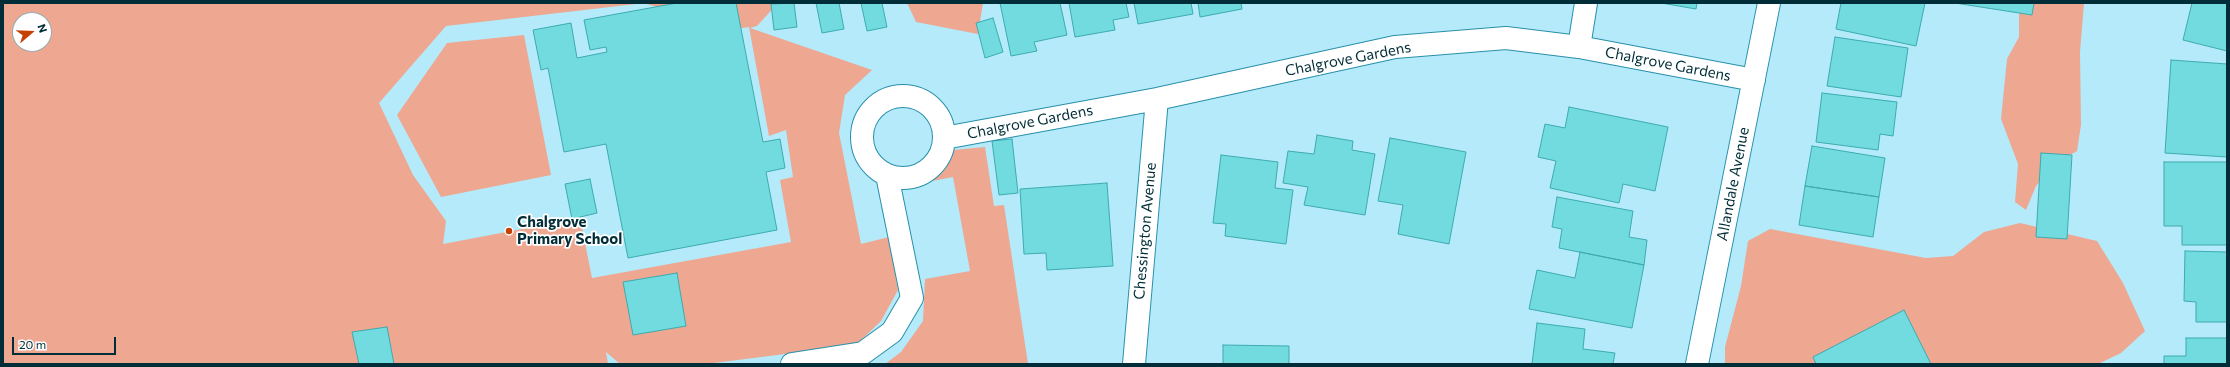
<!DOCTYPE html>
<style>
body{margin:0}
#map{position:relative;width:2230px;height:367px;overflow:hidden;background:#b4eafa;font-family:Commissioner,sans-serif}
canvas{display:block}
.frame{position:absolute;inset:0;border:4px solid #002d37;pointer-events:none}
.north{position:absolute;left:12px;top:12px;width:40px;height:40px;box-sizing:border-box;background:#fff;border:1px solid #99abaf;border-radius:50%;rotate:71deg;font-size:11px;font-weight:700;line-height:16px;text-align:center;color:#002d37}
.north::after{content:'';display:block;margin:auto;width:14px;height:18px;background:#c64003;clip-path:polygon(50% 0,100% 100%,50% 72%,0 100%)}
.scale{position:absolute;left:12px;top:337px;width:104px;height:18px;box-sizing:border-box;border:2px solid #002d37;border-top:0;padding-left:5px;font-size:12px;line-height:14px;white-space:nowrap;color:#002d37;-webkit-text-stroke:3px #fff;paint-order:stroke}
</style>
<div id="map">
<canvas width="2230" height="367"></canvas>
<div class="frame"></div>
<div class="north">N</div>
<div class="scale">20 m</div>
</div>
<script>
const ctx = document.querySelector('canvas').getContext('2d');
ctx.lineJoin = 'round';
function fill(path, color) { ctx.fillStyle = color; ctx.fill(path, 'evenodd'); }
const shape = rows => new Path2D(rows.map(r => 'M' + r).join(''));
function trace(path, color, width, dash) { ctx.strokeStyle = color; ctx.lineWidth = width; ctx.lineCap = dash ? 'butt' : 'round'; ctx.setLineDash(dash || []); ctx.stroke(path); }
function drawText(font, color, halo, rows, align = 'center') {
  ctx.font = font + ' Commissioner,sans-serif'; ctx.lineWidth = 3.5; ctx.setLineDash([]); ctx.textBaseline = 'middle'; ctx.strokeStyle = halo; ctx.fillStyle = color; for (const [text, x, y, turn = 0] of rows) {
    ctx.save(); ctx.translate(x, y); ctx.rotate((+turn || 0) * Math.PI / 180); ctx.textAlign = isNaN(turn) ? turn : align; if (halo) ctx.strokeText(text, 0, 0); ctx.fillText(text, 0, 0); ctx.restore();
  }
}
const green = shape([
 [3,3,636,4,446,26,379,103,413,175,446,221,443,244,580,218,592,278,791,242,780,180,793,177,786,130,769,136,749,27,727,30,687,15,643,3,778,3,757,26,750,28,872,70,845,95,839,133,861,244,889,237,898,290,881,321,856,345,706,364,620,364,606,352,608,364,3,364],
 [20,20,44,20,44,44,20,44],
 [907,3,983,3,978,34,916,22],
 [2019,3,2084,3,2080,52,2081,125,2077,151,2056,163,2036,186,2026,210,2015,202,2018,164,2001,119,2007,59,2019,37],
 [524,35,551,175,441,197,397,115,447,43],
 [985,147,994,206,1004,205,1028,364,885,364,901,352,923,321,925,279,970,271,953,177,927,182,953,150],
 [2020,223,2097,241,2123,283,2145,331,2121,353,2098,364,1725,364,1725,347,1741,286,1748,241,1770,229,1926,258,1953,256,1984,232]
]);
const building = shape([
 [677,3,736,3,763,142,780,139,785,168,766,172,777,230,628,258,606,144,564,152,548,68,541,70,533,30,571,23,577,58,607,52,606,47,590,50,584,20,677,3],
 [794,3,797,27,774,30,771,4,794,3],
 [816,3,841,3,839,3,844,29,822,33,816,3],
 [861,3,882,3,887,27,867,31,861,3],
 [1000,3,1060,3,1067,35,1034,42,1037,51,1011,56,1000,3],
 [1069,3,1126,3,1129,17,1113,20,1115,30,1075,37,1069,3],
 [1134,3,1191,3,1193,14,1138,24,1134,3],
 [1198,3,1241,3,1242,9,1200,17,1198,3],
 [1661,3,1697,3,1696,9,1661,3],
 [1841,3,1925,3,1916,46,1836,29,1841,3],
 [1955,3,2034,3,2032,15,1955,3],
 [2192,3,2227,3,2227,51,2183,40,2192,3],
 [993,18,1003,52,985,58,976,23,993,18],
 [1835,37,1908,48,1901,97,1827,86,1835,37],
 [2171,60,2227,64,2227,157,2165,153,2171,60],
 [1822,93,1897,102,1893,136,1880,134,1878,150,1816,142,1822,93],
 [1569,107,1668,127,1655,191,1623,184,1619,203,1550,188,1556,161,1538,157,1545,124,1565,128,1569,107],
 [1317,135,1353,141,1352,150,1375,154,1365,215,1304,205,1308,187,1283,183,1288,151,1314,154,1317,135],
 [1390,138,1466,152,1449,244,1398,234,1403,205,1378,201,1390,138],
 [1012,139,1018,193,999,195,992,141,1012,139],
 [1812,146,1885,158,1879,197,1805,186,1812,146],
 [2041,153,2072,155,2067,239,2036,237,2041,153],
 [1221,155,1278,162,1275,188,1293,190,1286,244,1225,236,1226,224,1213,223,1221,155],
 [2164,162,2227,162,2227,245,2182,245,2182,226,2164,226,2164,162],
 [590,179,597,213,572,219,565,184,590,179],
 [1107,183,1113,266,1047,270,1046,253,1024,254,1020,189,1107,183],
 [1805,186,1879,197,1873,237,1799,225,1805,186],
 [1557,197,1633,211,1629,237,1647,240,1644,265,1559,248,1562,229,1552,227,1557,197],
 [2185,251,2227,252,2227,322,2196,322,2196,302,2184,301,2185,251],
 [1580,252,1644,265,1632,328,1529,309,1537,270,1575,278,1580,252],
 [677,273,686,326,633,335,623,282,677,273],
 [1904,310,1931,364,1816,364,1813,357,1904,310],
 [1537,323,1585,329,1583,349,1615,353,1613,364,1532,364,1537,323],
 [387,327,394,364,359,364,352,332,387,327],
 [2186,338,2227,338,2227,364,2164,364,2164,356,2186,356,2186,338],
 [1223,345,1289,346,1289,364,1223,364,1223,345]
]);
const minor = shape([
 [1579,47,1586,3],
 '862 137a41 41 0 1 1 82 0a41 41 0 1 1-82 0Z',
 [944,138,1157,99,1395,47,1506,38,1579,47,1754,80],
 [792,364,863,353,892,332,912,298,887,175],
 [1134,364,1157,99],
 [1697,364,1769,3]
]);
const markers = [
 [509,231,4,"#c64003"]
];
const streetNames = [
 ["Chalgrove Gardens",1348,59,-11],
 ["Chalgrove Gardens",1668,64,11],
 ["Chalgrove Gardens",1030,122,-11],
 ["Allandale Avenue",1733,184,-79],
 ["Chessington Avenue",1145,231,-85]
];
const poiNames = [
 ["Chalgrove",517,222],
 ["Primary School",517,239]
];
fill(green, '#eea790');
fill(building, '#72dbdf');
trace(building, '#3cabaf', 1);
trace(minor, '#2890aa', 24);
trace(minor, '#fff', 22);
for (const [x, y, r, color] of markers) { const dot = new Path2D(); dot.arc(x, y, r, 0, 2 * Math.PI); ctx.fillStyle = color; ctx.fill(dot); trace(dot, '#fff', 1.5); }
drawText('15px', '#002d37', '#fff', streetNames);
drawText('bold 15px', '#002d37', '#fff', poiNames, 'left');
</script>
